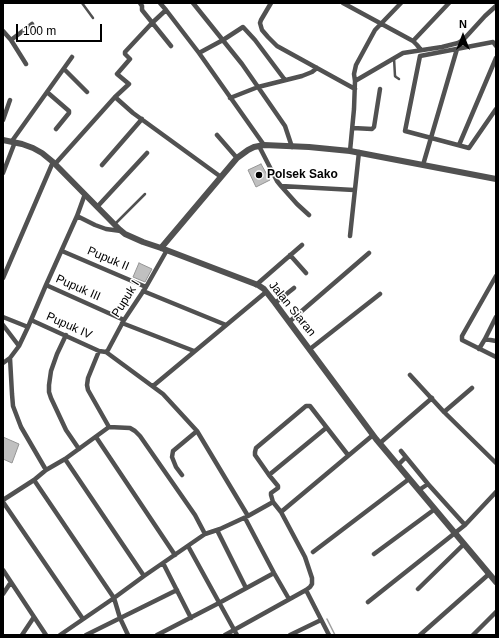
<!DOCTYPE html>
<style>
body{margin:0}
#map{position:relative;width:499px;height:638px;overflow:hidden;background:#fff;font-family:Arial,sans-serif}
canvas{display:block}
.frame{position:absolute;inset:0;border:4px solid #000;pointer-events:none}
.north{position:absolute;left:443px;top:16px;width:40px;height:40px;-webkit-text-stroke:3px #fff;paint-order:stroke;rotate:0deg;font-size:11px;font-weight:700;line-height:16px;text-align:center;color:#000}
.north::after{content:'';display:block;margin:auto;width:14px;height:18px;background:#000;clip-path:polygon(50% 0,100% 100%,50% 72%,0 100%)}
.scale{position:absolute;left:16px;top:24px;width:86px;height:18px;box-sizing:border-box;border:2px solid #000;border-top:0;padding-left:5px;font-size:12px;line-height:14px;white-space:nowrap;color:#000;-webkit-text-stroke:3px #fff;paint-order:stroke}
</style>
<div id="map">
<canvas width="499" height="638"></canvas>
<div class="frame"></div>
<div class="north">N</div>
<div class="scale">100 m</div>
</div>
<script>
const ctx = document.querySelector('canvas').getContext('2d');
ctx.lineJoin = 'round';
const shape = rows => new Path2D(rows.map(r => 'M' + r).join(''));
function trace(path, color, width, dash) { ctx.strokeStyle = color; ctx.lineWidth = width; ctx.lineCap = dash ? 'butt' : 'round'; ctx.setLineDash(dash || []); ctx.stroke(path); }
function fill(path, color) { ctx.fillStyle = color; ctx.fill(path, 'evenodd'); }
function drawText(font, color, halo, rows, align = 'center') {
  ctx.font = font + ' Arial,sans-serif'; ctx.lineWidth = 3; ctx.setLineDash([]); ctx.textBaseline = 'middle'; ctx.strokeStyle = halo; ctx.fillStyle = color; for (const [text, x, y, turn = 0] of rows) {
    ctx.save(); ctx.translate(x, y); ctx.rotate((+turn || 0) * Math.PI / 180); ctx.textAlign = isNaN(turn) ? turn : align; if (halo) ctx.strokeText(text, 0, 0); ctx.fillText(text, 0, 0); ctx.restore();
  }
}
const stream = shape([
 [327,619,335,635]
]);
const building = shape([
 [261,164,270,180,256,187,248,170,261,164],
 [139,263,152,269,145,282,133,277,139,263],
 [3,437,19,444,12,463,3,459,3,437]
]);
const service = shape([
 [82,3,93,18],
 [394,58,395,76,396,77,399,79],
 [115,224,145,194]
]);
const minor = shape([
 [140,3,142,6,142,10,171,46],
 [160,3,166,10],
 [193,3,242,64,258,87,285,126,292,147],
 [271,3,261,20,260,23,262,30,268,37,277,46,355,89],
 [343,3,413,41,417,45,421,50],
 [3,31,11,40,26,64],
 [11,40,32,24],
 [413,41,449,3],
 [496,46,493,42,420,56,405,131,469,148,496,109],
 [199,53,223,40,243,27,255,40,285,80],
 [64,69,87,92],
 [355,81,354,74,356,65,375,30,401,3],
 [47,92,69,111,69,113,56,129],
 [115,97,129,84,117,74,130,59,125,54,125,52,152,23,166,10,199,53,264,145],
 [230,98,258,87,302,76,312,72,317,68],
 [3,120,10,100],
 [353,128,372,129,374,127,380,89],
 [217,135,237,158],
 [12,141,72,57],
 [459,145,496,58],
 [259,146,277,181,281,186,354,190],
 [350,151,354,109,355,81,403,53,442,47,458,43,464,39,485,16,496,6],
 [55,164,115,97,133,113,221,177],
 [102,165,142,119],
 [423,165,457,49],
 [3,173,15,142],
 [281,186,297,204,309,215],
 [97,207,147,153],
 [77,216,95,225,106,229,121,231],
 [350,236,359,152],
 [62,251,146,287],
 [290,255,306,273],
 [496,276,462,336,462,340,496,357],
 [3,278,53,162],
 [46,285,124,320],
 [256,285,302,245],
 [143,291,226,325],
 [275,303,294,288],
 [3,317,28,327],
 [496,317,485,339,496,341],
 [31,320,99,351,106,352,108,350,124,320,146,287,167,250],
 [289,322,369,253],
 [122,323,194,351],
 [3,325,19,346],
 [66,335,57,354,51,371,49,385,49,392,51,398,66,430,79,449],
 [310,349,380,294],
 [479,349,485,339],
 [99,351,88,378,87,385,88,390,109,427],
 [106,352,163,394,197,431,248,516],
 [3,363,10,358],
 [410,375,444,412,496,463],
 [153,386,266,292],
 [444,412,472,388],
 [96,437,175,555],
 [380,443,432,398],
 [401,451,428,484],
 [65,459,144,576],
 [398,465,406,457],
 [46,470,21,427,13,406,12,394,10,358,19,346,28,327,46,285,77,216,85,194],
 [182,475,176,467,172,457,173,451,197,431],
 [269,475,326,428],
 [34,480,114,598,120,618,128,635],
 [419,490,428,484,465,525,496,492],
 [3,500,34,480,46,470,65,459,109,427,130,428,135,431,140,436,195,515,205,534],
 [3,502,83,619],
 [273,502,271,495,271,493,278,488,278,486,269,475,255,455,255,452,256,448,306,406,310,406,348,455],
 [281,512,373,435],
 [245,518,274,573,289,599],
 [217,530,246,588],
 [188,546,237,635],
 [313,552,409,479],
 [374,554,435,509],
 [163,563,191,618],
 [3,570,46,635],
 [418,589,464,544],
 [306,590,329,635],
 [3,594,11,582],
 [368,602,465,525],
 [22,635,34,617],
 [60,635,114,598,144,576,205,534,220,529,248,516,273,502,281,512,305,557,312,578,312,584,310,587,306,590,225,635],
 [86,635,177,590],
 [157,635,219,603,274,573],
 [290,635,321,620],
 [420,635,489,574],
 [473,635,496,612]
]);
const tertiary = shape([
 [3,140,22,144,33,148,42,153,53,162,119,229,125,234,143,242,161,248,258,285,264,289,275,303,376,439,496,582],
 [161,248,237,158,248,150,254,147,264,145,309,147,350,151,496,179]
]);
const markers = [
 [259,175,4,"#000"]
];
const poiNames = [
 ["Polsek Sako",267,175]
];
const streetNames = [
 ["Pupuk II",108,259,23],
 ["Pupuk III",78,288,24],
 ["Pupuk I",126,299,-58],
 ["Jalan Siaran",292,309,51],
 ["Pupuk IV",69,326,24]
];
trace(stream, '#9f9f9f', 1.5);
fill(building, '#c0c0c0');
trace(building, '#959595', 1);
trace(service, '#515151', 2.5);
trace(minor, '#515151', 4.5);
trace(tertiary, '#515151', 6);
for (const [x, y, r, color] of markers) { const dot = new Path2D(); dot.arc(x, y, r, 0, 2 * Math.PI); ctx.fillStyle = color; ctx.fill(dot); trace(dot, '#fff', 1.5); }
drawText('bold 12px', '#000', '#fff', poiNames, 'left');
drawText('12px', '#000', '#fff', streetNames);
</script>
